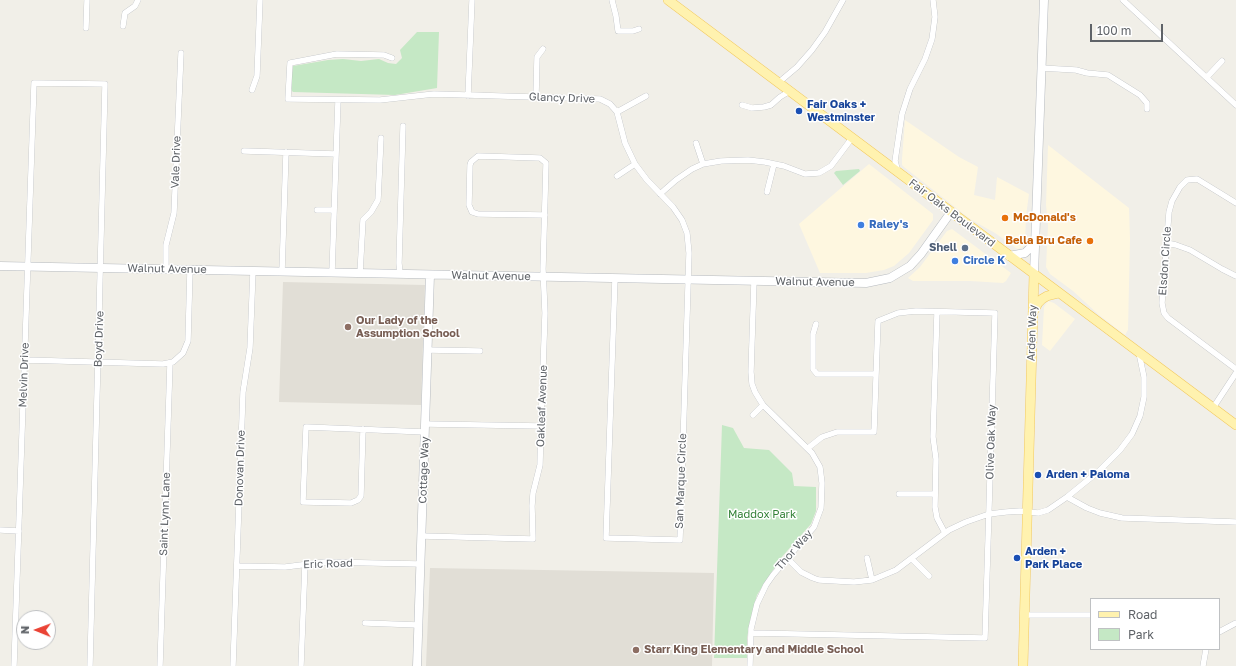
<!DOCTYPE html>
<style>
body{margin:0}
#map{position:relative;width:1236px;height:666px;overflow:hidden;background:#f1efe8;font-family:"Golos Text",sans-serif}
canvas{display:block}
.legend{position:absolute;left:1090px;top:598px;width:130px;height:52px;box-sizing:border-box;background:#fff;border:1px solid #bfc1c3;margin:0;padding:5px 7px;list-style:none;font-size:12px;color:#5f6368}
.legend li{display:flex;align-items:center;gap:8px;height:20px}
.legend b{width:20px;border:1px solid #bfc1c3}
.north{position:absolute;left:16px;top:610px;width:40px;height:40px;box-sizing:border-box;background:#fff;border:1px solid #bfc1c3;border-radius:50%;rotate:271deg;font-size:11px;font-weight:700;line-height:16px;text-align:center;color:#5f6368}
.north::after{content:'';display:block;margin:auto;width:14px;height:18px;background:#ea4335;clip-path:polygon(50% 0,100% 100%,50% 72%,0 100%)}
.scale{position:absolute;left:1090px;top:24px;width:73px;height:18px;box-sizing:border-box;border:2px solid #5f6368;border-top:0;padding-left:5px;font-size:12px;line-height:14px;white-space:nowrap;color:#5f6368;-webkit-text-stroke:3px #fff;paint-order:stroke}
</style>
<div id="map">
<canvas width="1236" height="666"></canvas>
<ul class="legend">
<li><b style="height:5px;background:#fff2af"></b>Road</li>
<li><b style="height:11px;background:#c5e8c5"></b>Park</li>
</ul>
<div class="north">N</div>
<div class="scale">100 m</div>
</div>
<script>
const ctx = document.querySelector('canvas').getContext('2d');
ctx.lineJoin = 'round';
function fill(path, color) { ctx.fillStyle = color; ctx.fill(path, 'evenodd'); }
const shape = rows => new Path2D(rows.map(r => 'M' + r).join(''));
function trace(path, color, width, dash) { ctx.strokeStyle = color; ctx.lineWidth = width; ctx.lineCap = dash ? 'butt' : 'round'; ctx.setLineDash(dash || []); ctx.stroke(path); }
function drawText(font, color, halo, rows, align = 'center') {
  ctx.font = font + ' "Golos Text",sans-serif'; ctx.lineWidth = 3; ctx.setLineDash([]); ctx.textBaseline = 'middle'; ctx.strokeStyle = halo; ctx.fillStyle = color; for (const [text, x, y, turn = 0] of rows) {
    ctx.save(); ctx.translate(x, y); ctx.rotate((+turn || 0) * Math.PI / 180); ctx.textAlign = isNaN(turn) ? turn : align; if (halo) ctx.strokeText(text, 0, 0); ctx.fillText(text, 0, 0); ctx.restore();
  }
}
const commercial = shape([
 [905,120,959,157,978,167,974,195,995,200,997,177,1029,194,1026,216,1025,244,1023,247,1018,249,1016,248,995,233,970,219,904,167,902,165,902,159],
 [1048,145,1129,208,1130,239,1128,330,1125,335,1099,315,1073,291,1050,274,1046,267,1048,226,1046,205],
 [869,164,933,214,933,220,909,253,894,266,884,270,866,273,820,273,799,224],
 [952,229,1011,273,1006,281,1003,283,970,281,913,281,908,278,920,267,947,231],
 [1048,301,1054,303,1075,319,1050,351,1042,345,1044,307]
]);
const education = shape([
 [283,282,425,285,421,405,279,402],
 [430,568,714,573,712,666,426,666]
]);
const green = shape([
 [417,32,439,32,437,88,395,95,293,92,292,91,290,85,293,66,328,60,343,59,361,61,379,59,388,63,396,64,402,58,400,50],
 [859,169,860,171,843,185,834,173,836,171],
 [722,425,733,428,744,448,769,450,792,473,794,486,816,487,816,511,811,524,780,559,757,595,750,621,747,638,747,658,714,658]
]);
const street = shape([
 [612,0,616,16,618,31,633,31,639,29],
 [1123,0,1236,105],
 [123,26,125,13,135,6,138,0],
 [86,28,87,0],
 [392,58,384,55,337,54,290,63,288,99,380,100,434,94,600,99,610,104,617,112,625,143,635,164,647,180,673,207,682,220,687,233,689,253,680,540,606,538,615,278],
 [1041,68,1076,70,1087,73,1108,75,1140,95,1147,103,1147,109],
 [1207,77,1222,61],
 [778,83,797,67,812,50,825,32,843,0],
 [252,90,257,76,260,0],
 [468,96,472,0],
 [536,96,537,57,543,49],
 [742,105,752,108,764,107,771,105,780,97,790,91],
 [617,112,646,96],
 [696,143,703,164],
 [244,151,336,154],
 [898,172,895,161,902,114,910,89,925,59,932,39,935,17,933,0],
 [617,176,635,164],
 [767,192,774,164],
 [660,194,676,180,692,169,703,164,721,161,748,160,765,162,784,166,805,174,819,173,831,166,852,138],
 [1236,203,1197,179,1187,180,1180,187,1172,201,1169,212,1162,303,1164,313,1168,318,1236,369],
 [317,210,334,210],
 [1167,243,1176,245,1190,250,1222,269,1236,276],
 [166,269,166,245,174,213,181,53],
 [282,272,286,152],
 [332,273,338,100],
 [360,273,363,220,371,212,378,200,381,138],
 [400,274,399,263,403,126],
 [937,312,933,437,936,459,935,507,937,518,945,533],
 [816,324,813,334,813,369,817,374,876,374],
 [427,350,480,351],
 [25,360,163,364,173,362,183,353,188,341,190,270],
 [1213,408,1236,373],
 [753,415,763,405],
 [425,424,541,426],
 [363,429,361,496,358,500,351,503,303,502,306,427,425,432],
 [899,494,935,494],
 [1067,497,1087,508,1100,513,1122,518,1236,522],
 [0,530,19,531],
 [421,536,533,539,532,506,533,493,540,465,541,426,545,313,543,269,546,163,540,158,478,156,471,162,470,165,469,205,472,212,478,214,545,215],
 [787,558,801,572,813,578,819,580,854,582,872,580,896,570,937,539,949,530,966,522,989,514,1006,512,1020,511,1038,513,1048,510,1067,497,1099,471,1120,450,1132,434,1140,416,1144,397,1144,377,1139,353],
 [867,558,872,580],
 [912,559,929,576],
 [237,566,285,567,325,562,420,564],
 [1025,615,1091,615],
 [365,623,418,625],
 [1219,632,1236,623],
 [751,633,985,638,995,313,916,311,898,313,878,321,874,432,837,432,822,437,808,448],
 [14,666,34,83,105,84,90,666],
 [160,666,170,363],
 [233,666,243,392,250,348,253,271],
 [301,666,305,564],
 [750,666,751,629,757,604,766,585,773,575,814,527,821,508,822,483,820,467,812,453,763,405,755,392,752,384,751,372,754,281],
 [1203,666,1206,649]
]);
const secondary = shape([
 [1009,256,1025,253,1032,246,1035,240],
 [0,266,866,283,890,278,910,266,921,254,951,212],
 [1034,274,1044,0],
 [417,666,430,275]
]);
const primary = shape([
 [668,0,1236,425],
 [1033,312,1038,303,1042,299,1047,296,1059,293],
 [1023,666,1034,274]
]);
const markers = [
 [799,111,4,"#1a4fb4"],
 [1005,218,4,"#e8710a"],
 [861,225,4,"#3f7fe0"],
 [1090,241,4,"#e8710a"],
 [965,248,4,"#5c6f8a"],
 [955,261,4,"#3f7fe0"],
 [348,327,4,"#8d6e63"],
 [1038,475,4,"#1a4fb4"],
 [1017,558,4,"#1a4fb4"],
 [636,650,4,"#8d6e63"]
];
const streetNames = [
 ["Glancy Drive",562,98,2],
 ["Vale Drive",176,162,-88],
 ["Fair Oaks Boulevard",952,213,37],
 ["Elsdon Circle",1165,261,-86],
 ["Walnut Avenue",167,269,1],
 ["Walnut Avenue",491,276,1],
 ["Walnut Avenue",815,282,1],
 ["Arden Way",1032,333,-88],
 ["Boyd Drive",99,339,-88],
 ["Melvin Drive",24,375,-88],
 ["Oakleaf Avenue",542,406,-88],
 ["Olive Oak Way",991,442,-88],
 ["Donovan Drive",240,468,-88],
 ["Cottage Way",424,470,-88],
 ["San Marque Circle",681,481,-88],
 ["Saint Lynn Lane",165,514,-88],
 ["Thor Way",794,550,-49],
 ["Eric Road",328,564,-2]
];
const transitNames = [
 ["Fair Oaks +",807,105],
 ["Westminster",807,118],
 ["Arden + Paloma",1046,475],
 ["Arden +",1025,552],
 ["Park Place",1025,565]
];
const foodNames = [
 ["McDonald's",1013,218],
 ["Bella Bru Cafe",1082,241,"right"]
];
const shopNames = [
 ["Raley's",869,225],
 ["Circle K",963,261]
];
const serviceNames = [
 ["Shell",957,248]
];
const educationNames = [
 ["Our Lady of the",356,321],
 ["Assumption School",356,334],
 ["Starr King Elementary and Middle School",644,650]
];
const parkNames = [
 ["Maddox Park",762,515]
];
fill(commercial, '#fef7e0');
fill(education, '#e1ded6');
fill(green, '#c5e8c5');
trace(street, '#b5b8bc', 6);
trace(secondary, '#b6babf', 9);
trace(primary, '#f2c960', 10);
trace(street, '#fff', 5.5);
trace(secondary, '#fff', 8);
trace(primary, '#fff2af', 9);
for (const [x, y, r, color] of markers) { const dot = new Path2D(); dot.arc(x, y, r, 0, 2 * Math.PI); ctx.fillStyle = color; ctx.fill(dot); trace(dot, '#fff', 1.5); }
drawText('11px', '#5f6368', '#fff', streetNames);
drawText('bold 11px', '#164399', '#fff', transitNames, 'left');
drawText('bold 11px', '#c56008', '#fff', foodNames, 'left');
drawText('bold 11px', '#366cbe', '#fff', shopNames, 'left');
drawText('bold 11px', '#4e5e75', '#fff', serviceNames, 'right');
drawText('bold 11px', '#785e54', '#fff', educationNames, 'left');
drawText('11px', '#348238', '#fff', parkNames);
</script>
